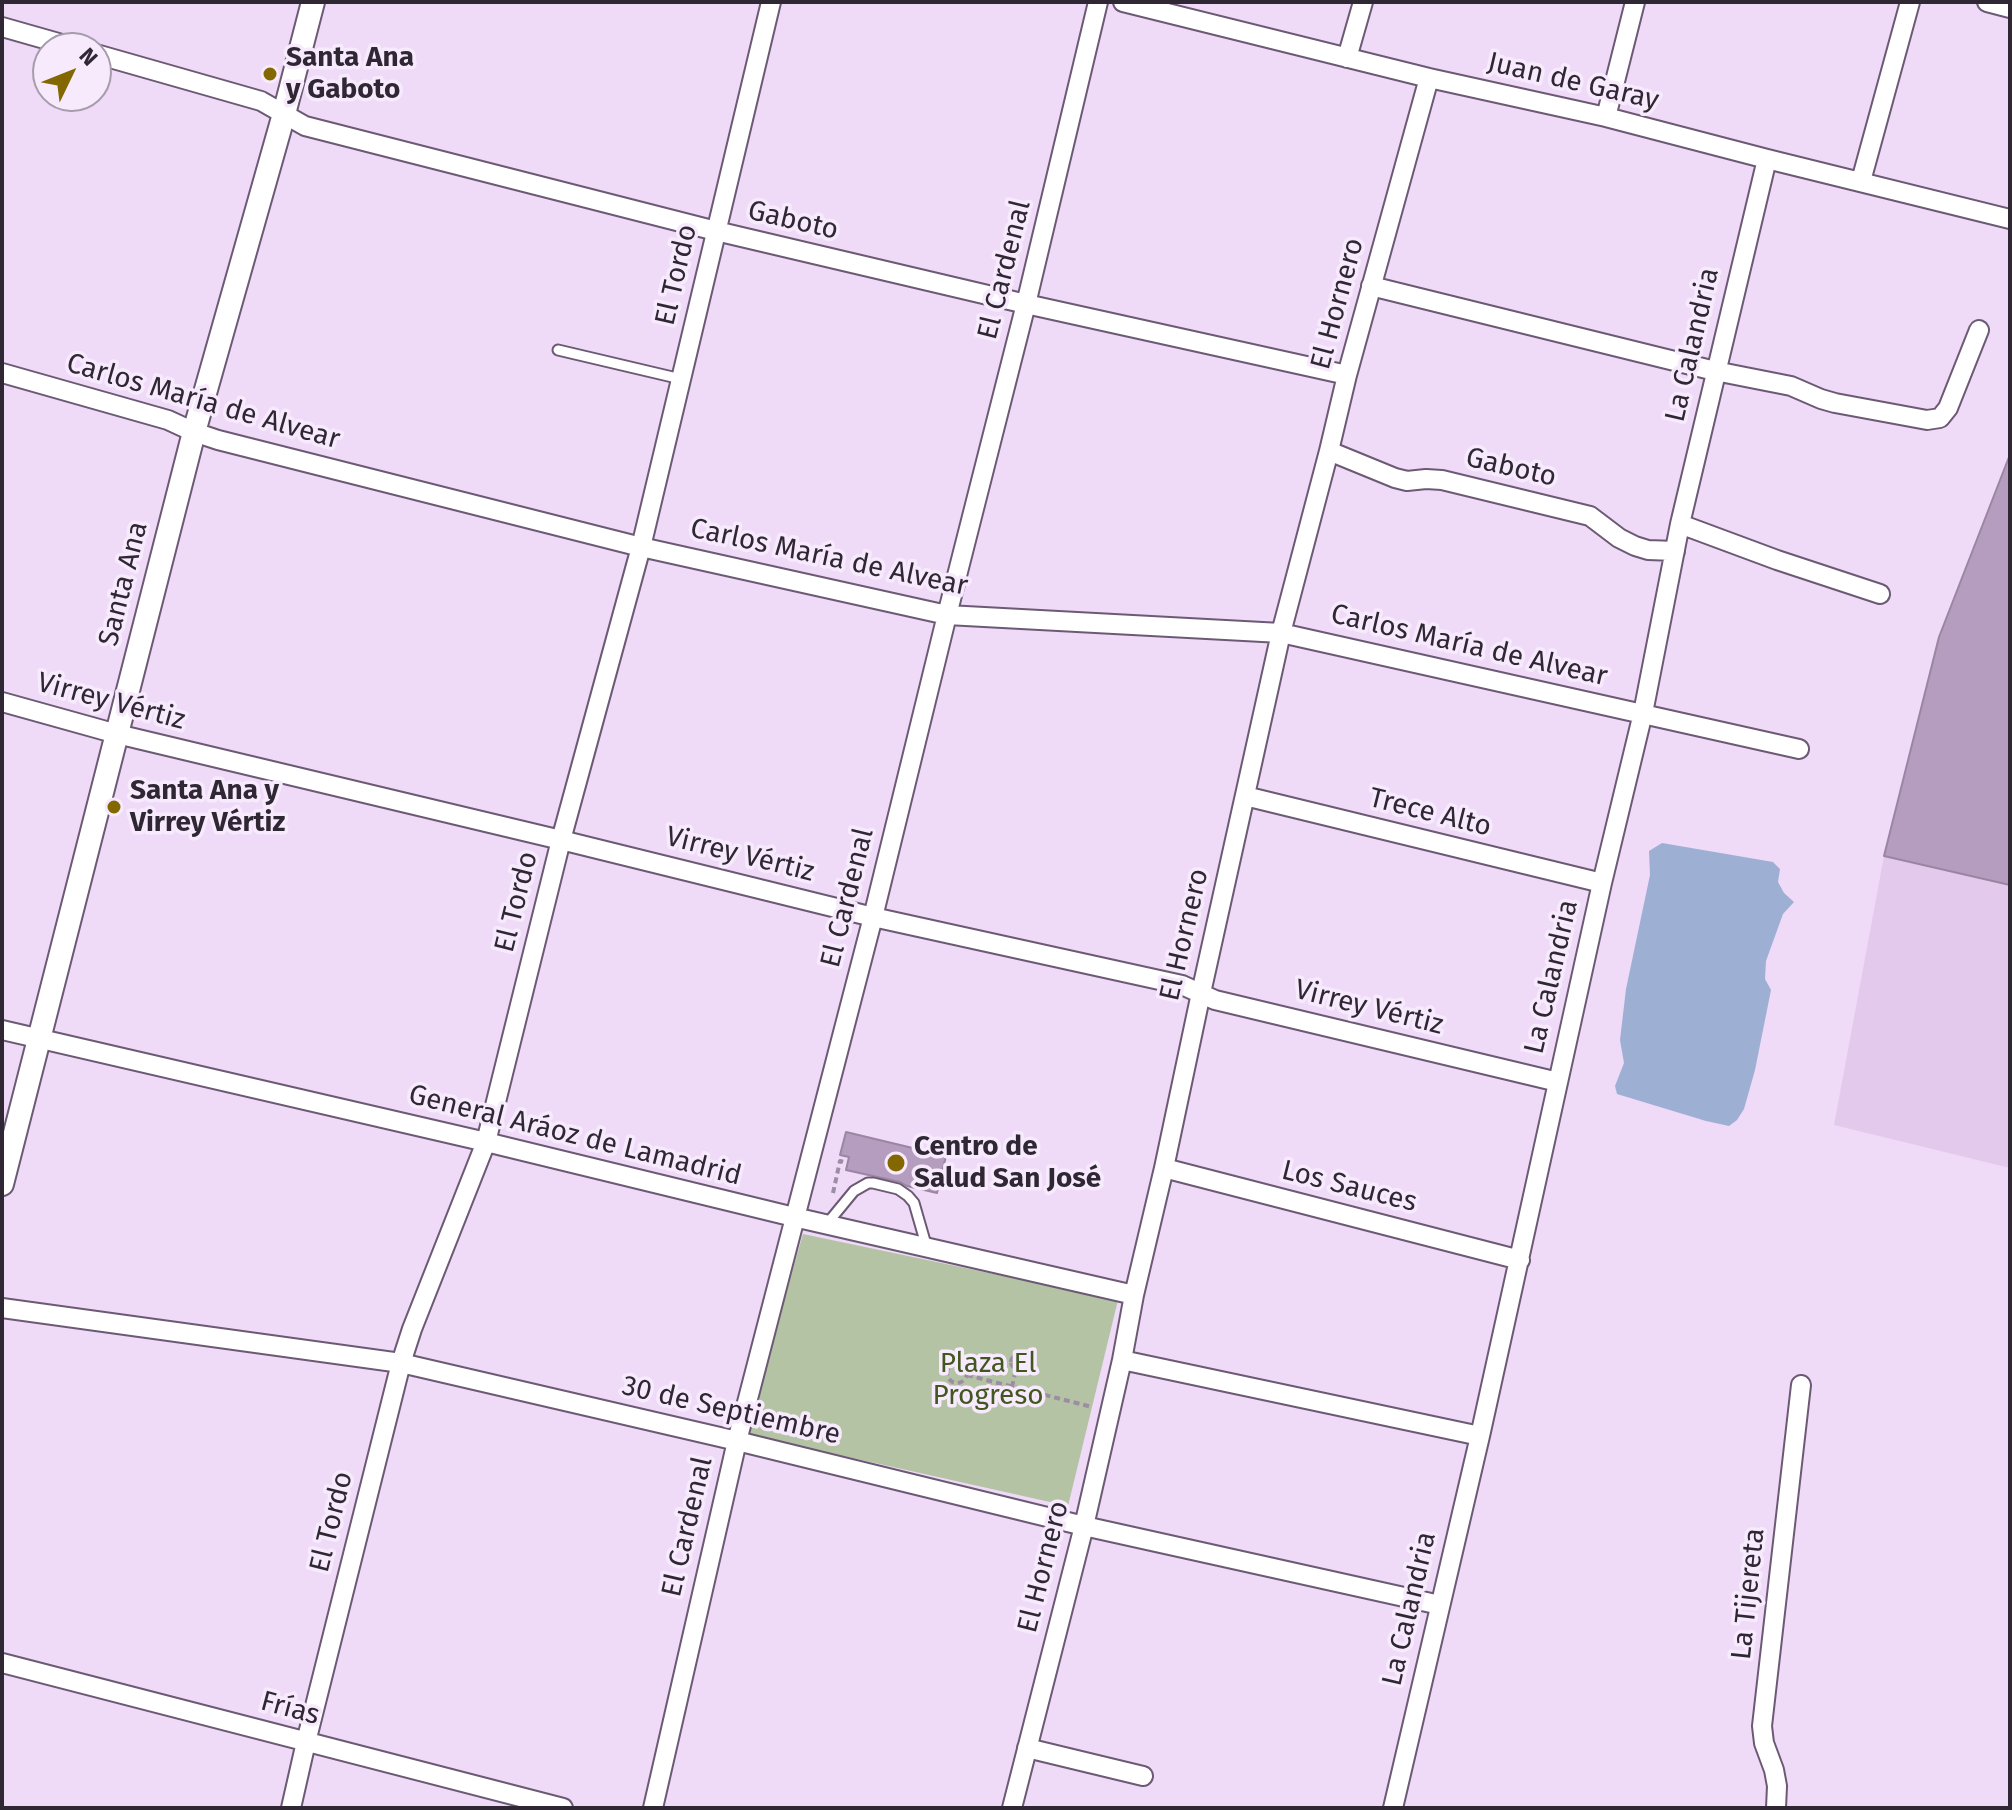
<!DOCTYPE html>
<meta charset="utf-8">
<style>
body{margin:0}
#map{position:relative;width:2012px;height:1810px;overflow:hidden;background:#efdaf8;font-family:"Fira Sans",sans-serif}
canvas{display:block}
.frame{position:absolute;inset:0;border:4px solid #2f2733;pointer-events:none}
.north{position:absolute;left:32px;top:32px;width:80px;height:80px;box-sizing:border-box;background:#f7eafd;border:2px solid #a79cac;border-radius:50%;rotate:47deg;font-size:22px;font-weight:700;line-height:32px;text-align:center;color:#2f2733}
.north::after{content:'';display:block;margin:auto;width:28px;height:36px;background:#836801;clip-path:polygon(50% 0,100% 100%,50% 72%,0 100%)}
</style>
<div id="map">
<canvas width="2012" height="1810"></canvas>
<div class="frame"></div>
<div class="north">N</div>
</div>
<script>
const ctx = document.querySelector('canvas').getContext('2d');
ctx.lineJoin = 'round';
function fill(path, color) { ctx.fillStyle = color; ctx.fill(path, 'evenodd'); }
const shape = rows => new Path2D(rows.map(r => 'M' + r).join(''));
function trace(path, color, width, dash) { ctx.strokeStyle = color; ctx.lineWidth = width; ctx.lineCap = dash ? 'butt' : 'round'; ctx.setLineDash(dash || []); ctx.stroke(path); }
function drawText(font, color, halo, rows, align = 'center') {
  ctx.font = font + ' "Fira Sans",sans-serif'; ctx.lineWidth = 7; ctx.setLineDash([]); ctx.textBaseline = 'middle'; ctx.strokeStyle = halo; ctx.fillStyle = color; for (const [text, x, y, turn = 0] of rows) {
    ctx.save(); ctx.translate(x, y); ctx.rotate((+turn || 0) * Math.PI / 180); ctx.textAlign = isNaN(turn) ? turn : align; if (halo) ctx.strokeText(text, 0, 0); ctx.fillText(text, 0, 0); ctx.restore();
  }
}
const built = shape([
 [2010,457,2010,1168,1834,1125,1884,856,1939,637]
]);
const green = shape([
 [803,1234,1118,1300,1068,1506,745,1434]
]);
const water = shape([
 [1662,843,1773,862,1780,869,1778,882,1784,893,1794,902,1783,914,1766,961,1765,979,1771,990,1755,1070,1744,1109,1737,1120,1729,1126,1706,1121,1617,1094,1615,1086,1624,1063,1620,1040,1626,989,1650,875,1649,851]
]);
const building = shape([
 [2009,457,2010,458,2010,885,1884,856,1939,637,2009,457],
 [846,1132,946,1156,937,1193,907,1186,900,1182,846,1170,849,1157,840,1155,846,1132]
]);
const path = shape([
 [833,1193,840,1161,845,1162],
 '1011 1362a6 6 0 1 1 12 0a6 6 0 1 1-12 0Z',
 '947 1373a10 10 0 1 1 20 0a10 10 0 1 1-20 0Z',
 [967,1375,1092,1407],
 [1012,1387,1016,1369]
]);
const service = shape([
 [558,350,681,379],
 [826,1225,854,1191,868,1183,873,1183,898,1189,908,1196,914,1203,927,1248]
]);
const minor = shape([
 [1123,2,1429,78,1606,117,1767,159,2010,219],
 [1987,2,2010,8],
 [2,27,76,48],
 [96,54,261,101,305,126,716,231,1026,304,1347,375],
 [1347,58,1363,2],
 [1606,117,1635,2],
 [1861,181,1910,2],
 [1371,286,1715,371,1791,386,1821,399,1835,403,1927,420,1940,418,1948,408,1979,330],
 [2,373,168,420,194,432,218,440,641,547,947,615,1281,633,1799,749],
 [1329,451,1395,478,1407,481,1426,479,1442,480,1590,516,1619,538,1635,546,1648,550,1675,551],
 [1680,524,1777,560,1880,594],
 [2,702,117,734,561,840,873,917,1182,985,1215,1000,1558,1082],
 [1245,796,1602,883],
 [2,1030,486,1142,794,1217,1134,1295],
 [1164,1168,1520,1260],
 [2,1308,401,1363,737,1441,1084,1526,1440,1605],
 [1122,1360,1480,1436],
 [2,1663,563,1808],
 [1027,1748,1143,1776],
 [291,1808,306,1742,401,1363,412,1329,486,1142,561,840,641,547,771,2],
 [653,1808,737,1441,873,917,947,615,1026,304,1098,2],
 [1012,1808,1084,1526,1122,1360,1134,1295,1164,1168,1201,993,1281,633,1329,451,1347,375,1429,78],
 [1393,1808,1480,1436,1602,883,1643,713,1680,524,1767,159],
 [1776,1808,1777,1786,1774,1770,1764,1743,1762,1726,1801,1385]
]);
const tertiary = shape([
 [2,1184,194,432,284,114,313,2]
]);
const markers = [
 [270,74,8,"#836801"],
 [114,807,8,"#836801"],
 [896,1163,10,"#836801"]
];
const poiNames = [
 ["Santa Ana",286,58],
 ["y Gaboto",286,90],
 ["Santa Ana y",130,791],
 ["Virrey Vértiz",130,823],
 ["Centro de",914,1147],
 ["Salud San José",914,1179]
];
const streetNames = [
 ["Juan de Garay",1573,82,13],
 ["Gaboto",793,221,13],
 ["El Cardenal",1005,270,-76],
 ["El Tordo",677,275,-77],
 ["El Hornero",1338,304,-75],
 ["La Calandria",1693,345,-77],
 ["Carlos María de Alvear",203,402,16],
 ["Gaboto",1511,468,13],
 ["Carlos María de Alvear",829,558,12],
 ["Santa Ana",124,584,-76],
 ["Carlos María de Alvear",1469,646,13],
 ["Virrey Vértiz",111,702,15],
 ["Trece Alto",1430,813,14],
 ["Virrey Vértiz",740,855,14],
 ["El Cardenal",848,898,-76],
 ["El Tordo",517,902,-76],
 ["El Hornero",1185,935,-77],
 ["La Calandria",1552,977,-77],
 ["Virrey Vértiz",1369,1008,14],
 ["General Aráoz de Lamadrid",575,1136,14],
 ["Los Sauces",1349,1187,14],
 ["30 de Septiembre",731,1411,13],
 ["El Tordo",332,1522,-76],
 ["El Cardenal",688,1527,-77],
 ["El Hornero",1044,1567,-76],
 ["La Tijereta",1749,1594,-84],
 ["La Calandria",1410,1609,-77],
 ["Frías",290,1709,15]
];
const parkNames = [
 ["Plaza El",988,1364],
 ["Progreso",988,1396]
];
fill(built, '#e3caed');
fill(green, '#b5c3a5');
fill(water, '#9db0d3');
fill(building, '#b59dbf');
trace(building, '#9a86a2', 2);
trace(service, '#6c5a74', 13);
trace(minor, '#6c5a74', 22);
trace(tertiary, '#6c5a74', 26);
trace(path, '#9d8da4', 4, [6, 4]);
trace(service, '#fff', 9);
trace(minor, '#fff', 18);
trace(tertiary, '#fff', 22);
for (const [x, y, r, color] of markers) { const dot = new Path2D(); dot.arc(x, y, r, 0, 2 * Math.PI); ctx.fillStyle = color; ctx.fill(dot); trace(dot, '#f7eafd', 3); }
drawText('bold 28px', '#2f2733', '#f7eafd', poiNames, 'left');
drawText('28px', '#2f2733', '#f7eafd', streetNames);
drawText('28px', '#42571f', '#f7eafd', parkNames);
</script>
